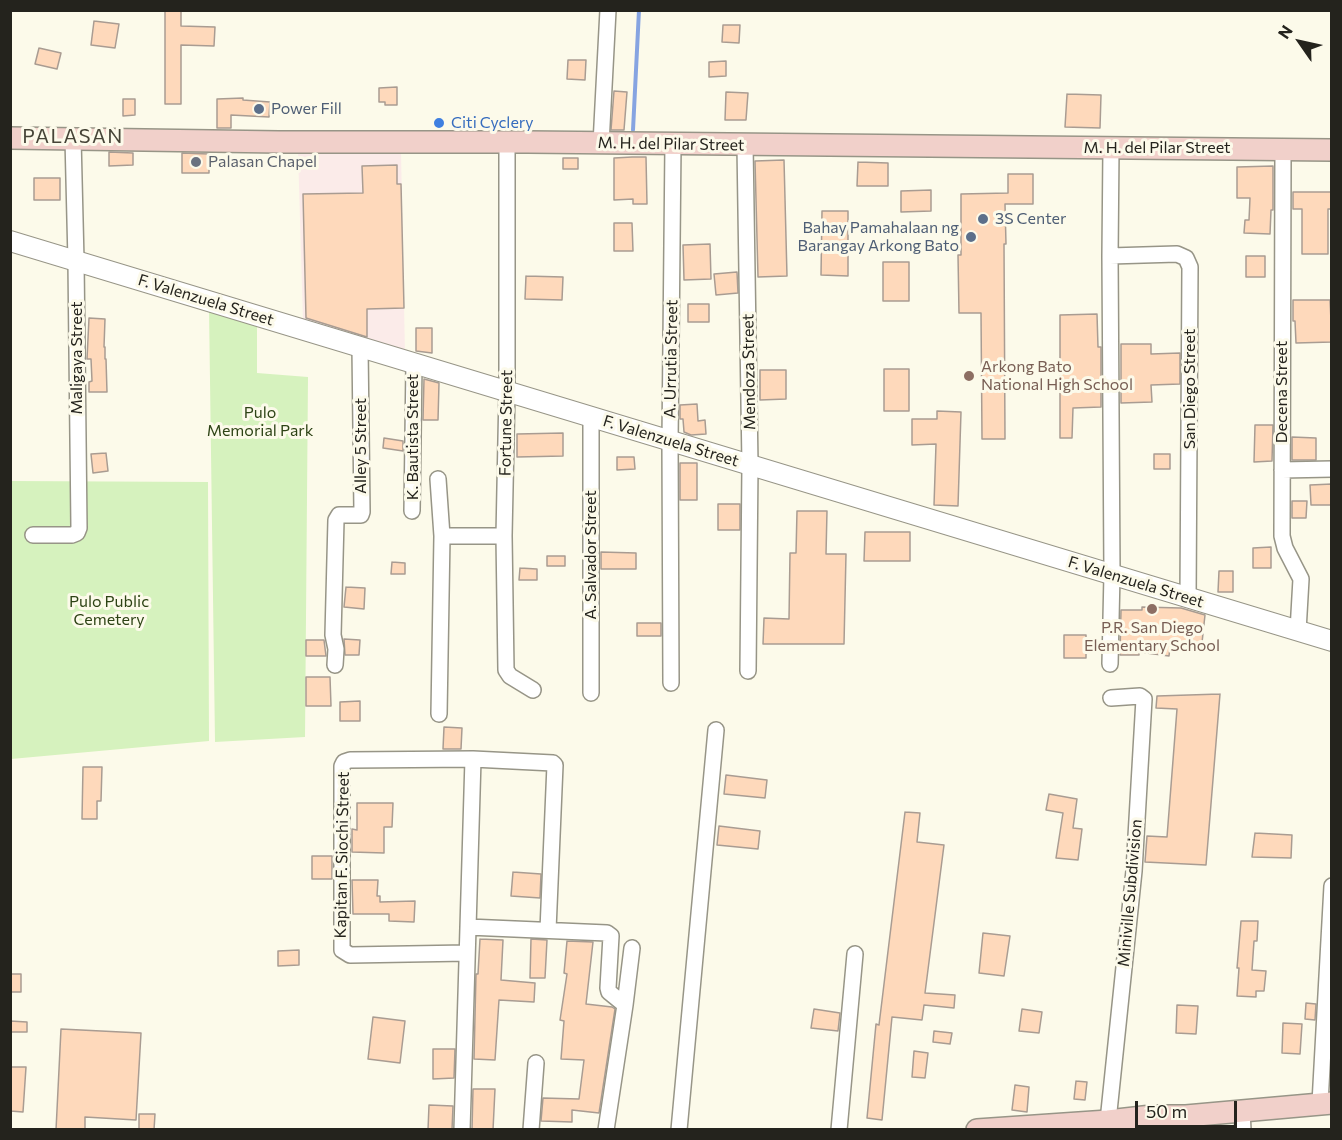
<!DOCTYPE html>
<style>
body{margin:0}
#map{position:relative;width:1342px;height:1140px;overflow:hidden;background:#fcfaea;font-family:Commissioner,sans-serif}
canvas{display:block}
.frame{position:absolute;inset:0;border:12px solid #24231d;pointer-events:none}
.north{position:absolute;left:1270px;top:12px;width:60px;height:60px;-webkit-text-stroke:4px #fcfaea;paint-order:stroke;rotate:304deg;font-size:16px;font-weight:700;line-height:24px;text-align:center;color:#24231d}
.north::after{content:'';display:block;margin:auto;width:21px;height:27px;background:#24231d;clip-path:polygon(50% 0,100% 100%,50% 72%,0 100%)}
.scale{position:absolute;left:1135px;top:1101px;width:102px;height:27px;box-sizing:border-box;border:3px solid #24231d;border-top:0;padding-left:8px;font-size:18px;line-height:21px;white-space:nowrap;color:#24231d;-webkit-text-stroke:4px #fcfaea;paint-order:stroke}
</style>
<div id="map">
<canvas width="1342" height="1140"></canvas>
<div class="frame"></div>
<div class="north">N</div>
<div class="scale">50 m</div>
</div>
<script>
const ctx = document.querySelector('canvas').getContext('2d');
ctx.lineJoin = 'round';
function fill(path, color) { ctx.fillStyle = color; ctx.fill(path, 'evenodd'); }
const shape = rows => new Path2D(rows.map(r => 'M' + r).join(''));
function trace(path, color, width, dash) { ctx.strokeStyle = color; ctx.lineWidth = width; ctx.lineCap = dash ? 'butt' : 'round'; ctx.setLineDash(dash || []); ctx.stroke(path); }
function drawText(font, color, halo, rows, align = 'center') {
  ctx.font = font + ' Commissioner,sans-serif'; ctx.lineWidth = 6; ctx.setLineDash([]); ctx.textBaseline = 'middle'; ctx.strokeStyle = halo; ctx.fillStyle = color; for (const [text, x, y, turn = 0] of rows) {
    ctx.save(); ctx.translate(x, y); ctx.rotate((+turn || 0) * Math.PI / 180); ctx.textAlign = isNaN(turn) ? turn : align; if (halo) ctx.strokeText(text, 0, 0); ctx.fillText(text, 0, 0); ctx.restore();
  }
}
const industrial = shape([
 [298,151,401,152,405,354,303,322]
]);
const green = shape([
 [209,308,257,322,257,373,308,377,305,737,215,742],
 [11,481,208,482,209,741,11,759]
]);
const stream = shape([
 [633,130,639,10]
]);
const building = shape([
 [165,10,181,10,181,26,215,27,214,46,181,45,181,104,165,104,165,10],
 [94,21,119,24,115,48,91,45,94,21],
 [723,25,740,25,739,43,722,42,723,25],
 [39,48,61,53,57,69,35,64,39,48],
 [568,60,586,60,585,80,567,79,568,60],
 [726,61,726,76,709,77,709,62,726,61],
 [397,87,397,105,385,105,385,102,379,102,379,88,397,87],
 [614,91,627,92,624,130,611,130,614,91],
 [726,92,748,93,746,120,725,120,726,92],
 [1067,94,1101,95,1100,128,1065,127,1067,94],
 [243,98,243,100,270,102,269,117,231,115,231,128,217,128,217,99,243,98],
 [123,99,135,99,135,115,123,116,123,99],
 [109,152,133,153,133,165,109,166,109,152],
 [182,153,209,154,209,173,182,173,182,153],
 [632,157,646,157,647,204,633,204,633,199,614,200,614,158,632,157],
 [563,158,578,158,578,169,563,169,563,158],
 [784,160,787,276,758,277,755,161,784,160],
 [858,162,888,163,888,186,857,186,858,162],
 [397,165,397,184,401,184,404,308,367,309,367,337,306,318,303,194,363,193,362,166,397,165],
 [1273,166,1273,210,1271,210,1270,234,1244,233,1245,220,1249,220,1250,198,1237,198,1237,167,1273,166],
 [1008,174,1033,174,1033,204,1005,204,1006,244,1004,244,1005,439,982,439,981,313,959,313,958,255,961,255,961,194,1008,193,1008,174],
 [34,178,60,178,60,200,34,200,34,178],
 [931,190,931,211,901,212,901,191,931,190],
 [1293,192,1332,192,1332,209,1328,209,1328,254,1302,254,1302,209,1293,209,1293,192],
 [822,211,848,211,848,276,821,275,822,211],
 [614,223,632,223,633,251,614,251,614,223],
 [710,244,711,279,684,280,683,245,710,244],
 [1246,256,1265,256,1265,277,1246,277,1246,256],
 [883,262,909,262,909,301,883,301,883,262],
 [737,272,738,293,716,295,714,274,737,272],
 [526,276,563,277,562,300,525,299,526,276],
 [1293,300,1330,300,1332,342,1296,343,1295,321,1293,321,1293,300],
 [688,304,709,304,709,322,688,322,688,304],
 [1097,314,1098,347,1101,347,1101,407,1073,408,1072,438,1060,438,1060,315,1097,314],
 [89,318,105,319,104,347,105,347,105,359,106,359,107,392,89,392,89,382,92,381,91,359,87,359,89,318],
 [416,328,432,328,432,353,416,351,416,328],
 [1121,344,1151,344,1151,354,1180,353,1180,384,1151,385,1152,402,1121,403,1121,344],
 [884,369,909,369,909,411,884,411,884,369],
 [760,370,786,370,786,399,760,400,760,370],
 [424,379,439,383,438,420,423,420,424,379],
 [697,404,698,421,705,420,706,434,691,435,684,432,683,419,680,419,680,405,697,404],
 [937,411,961,412,958,506,934,505,936,444,912,445,912,419,937,419,937,411],
 [1255,425,1273,425,1272,461,1254,462,1255,425],
 [563,433,563,456,517,457,517,434,563,433],
 [1292,437,1316,438,1316,460,1292,460,1292,437],
 [384,438,403,441,403,451,383,448,384,438],
 [106,453,108,471,93,473,91,454,106,453],
 [1154,454,1170,454,1170,469,1154,469,1154,454],
 [617,457,634,457,635,469,617,470,617,457],
 [680,463,697,463,697,500,680,500,680,463],
 [1332,484,1332,505,1311,505,1310,485,1332,484],
 [1292,501,1307,501,1306,518,1292,518,1292,501],
 [718,504,740,504,740,530,718,530,718,504],
 [797,511,827,511,826,554,846,554,844,644,763,644,764,618,789,619,790,553,796,553,797,511],
 [865,532,910,532,910,561,864,561,865,532],
 [1271,547,1271,568,1253,568,1253,548,1271,547],
 [601,552,636,553,636,569,601,569,601,552],
 [547,556,565,556,565,566,547,566,547,556],
 [392,562,405,563,405,574,391,574,392,562],
 [520,568,537,569,537,580,519,580,520,568],
 [1219,571,1233,571,1233,592,1218,592,1219,571],
 [346,587,365,588,364,609,344,607,346,587],
 [1142,607,1181,608,1205,615,1201,652,1170,648,1169,656,1139,652,1139,655,1120,655,1121,610,1142,610,1142,607],
 [637,623,661,623,661,636,637,636,637,623],
 [1064,635,1086,635,1086,658,1064,658,1064,635],
 [344,639,360,640,359,655,345,655,344,639],
 [306,640,324,640,326,656,306,656,306,640],
 [306,677,330,677,331,706,306,706,306,677],
 [1220,694,1206,865,1145,862,1147,836,1167,837,1177,709,1156,708,1157,696,1220,694],
 [360,701,360,721,340,721,340,702,360,701],
 [444,727,462,728,461,749,443,749,444,727],
 [83,767,102,767,101,801,97,801,97,819,82,819,83,767],
 [726,775,767,780,765,798,724,794,726,775],
 [1049,794,1077,799,1073,828,1082,829,1078,860,1056,858,1063,813,1046,810,1049,794],
 [357,803,393,803,392,827,384,827,384,853,352,852,352,829,357,830,357,803],
 [905,812,920,813,917,842,944,845,925,993,955,995,954,1008,924,1005,922,1020,892,1017,882,1120,867,1118,876,1024,879,1025,905,812],
 [719,826,760,831,758,849,717,845,719,826],
 [1255,833,1292,835,1291,858,1252,857,1255,833],
 [312,856,332,856,332,879,312,879,312,856],
 [513,872,541,874,540,898,511,896,513,872],
 [352,880,378,880,377,896,380,896,380,902,415,901,414,922,389,921,389,914,353,914,352,880],
 [1241,921,1258,921,1257,941,1254,941,1252,970,1266,971,1264,991,1256,991,1256,997,1237,996,1239,968,1237,968,1241,921],
 [983,933,1010,936,1004,976,979,973,983,933],
 [480,939,503,940,501,980,535,983,534,1002,499,1000,495,1060,474,1059,476,974,478,974,480,939],
 [531,939,547,940,545,978,530,978,531,939],
 [567,941,593,942,586,1004,612,1007,615,1009,599,1113,572,1110,572,1122,541,1121,543,1098,579,1099,584,1060,561,1059,564,1021,560,1020,567,974,564,973,567,941],
 [299,950,299,965,278,966,278,951,299,950],
 [10,974,21,974,21,992,10,992,10,974],
 [1306,1003,1316,1004,1315,1020,1305,1019,1306,1003],
 [1177,1005,1198,1006,1196,1034,1176,1033,1177,1005],
 [814,1009,840,1013,838,1031,811,1028,814,1009],
 [1022,1009,1042,1012,1039,1033,1019,1031,1022,1009],
 [373,1017,405,1021,400,1063,368,1059,373,1017],
 [10,1021,27,1022,27,1032,10,1032,10,1021],
 [1283,1023,1302,1024,1300,1054,1282,1053,1283,1023],
 [61,1029,141,1033,136,1120,85,1117,85,1130,56,1130,61,1029],
 [934,1031,952,1033,950,1044,933,1042,934,1031],
 [433,1049,455,1049,454,1078,433,1079,433,1049],
 [914,1051,928,1053,925,1078,912,1077,914,1051],
 [10,1067,26,1067,23,1112,10,1111,10,1067],
 [1076,1081,1087,1082,1085,1100,1074,1099,1076,1081],
 [1015,1085,1029,1087,1027,1112,1012,1110,1015,1085],
 [473,1089,495,1089,493,1130,472,1130,473,1089],
 [429,1105,453,1106,452,1130,428,1130,429,1105],
 [139,1114,155,1114,154,1130,139,1130,139,1114]
]);
const minor = shape([
 [507,142,507,391,504,536,506,670,510,676,533,690],
 [601,144,608,10],
 [745,145,750,465,748,671],
 [1283,149,1282,536,1285,548,1301,579,1298,631],
 [1110,256,1177,254,1186,258,1190,267,1188,598],
 [591,417,591,693],
 [1282,470,1332,469],
 [438,479,442,536,439,714],
 [412,511,414,363],
 [33,535,72,535,77,533,79,528,76,261,73,138],
 [442,536,504,536],
 [1110,664,1112,574,1110,256,1111,148],
 [335,665,336,649,333,635,336,520,339,515,361,515,362,512,360,347],
 [671,683,670,441,673,144],
 [468,927,607,933,611,936,608,988,609,992,625,1005,606,1130],
 [467,953,350,955,342,950,342,766,344,762,350,760,473,759,553,763,555,765,548,930],
 [625,1005,632,948],
 [1320,1103,1332,886],
 [1242,1111,1243,1130],
 [1108,1121,1134,871,1144,699,1140,696,1111,698],
 [462,1130,473,759],
 [531,1130,536,1063],
 [679,1130,716,730],
 [839,1130,855,954]
]);
const tertiary = shape([
 [10,241,1332,641]
]);
const secondary = shape([
 [10,138,279,142,528,142,1332,150],
 [977,1130,1108,1121,1152,1116,1186,1116,1242,1111,1332,1103]
]);
const markers = [
 [259,109,6,"#5c6f8a"],
 [439,123,6,"#3f7fe0"],
 [196,162,6,"#6b7280"],
 [983,219,6,"#5c6f8a"],
 [971,237,6,"#5c6f8a"],
 [969,376,6,"#8d6e63"],
 [1152,609,6,"#8d6e63"]
];
const serviceNames = [
 ["Power Fill",271,109],
 ["3S Center",995,219],
 ["Bahay Pamahalaan ng",959,228,"right"],
 ["Barangay Arkong Bato",959,246,"right"]
];
const shopNames = [
 ["Citi Cyclery",451,123]
];
const streetNames = [
 ["M. H. del Pilar Street",671,144,1],
 ["M. H. del Pilar Street",1157,148],
 ["F. Valenzuela Street",206,300,17],
 ["Maligaya Street",77,358,-90],
 ["A. Urrutia Street",671,359,-89],
 ["Mendoza Street",749,372,-91],
 ["San Diego Street",1190,389,-90],
 ["Decena Street",1282,392,-90],
 ["Fortune Street",506,423,-89],
 ["K. Bautista Street",413,437,-90],
 ["F. Valenzuela Street",671,441,17],
 ["Alley 5 Street",361,446,-90],
 ["A. Salvador Street",591,555,-90],
 ["F. Valenzuela Street",1136,582,17],
 ["Kapitan F. Siochi Street",342,855,-89],
 ["Miniville Subdivision",1130,893,-85]
];
const worshipNames = [
 ["Palasan Chapel",208,162]
];
const educationNames = [
 ["Arkong Bato",981,367],
 ["National High School",981,385],
 ["P.R. San Diego",1152,628,"center"],
 ["Elementary School",1152,646,"center"]
];
const parkNames = [
 ["Pulo",260,413],
 ["Memorial Park",260,431],
 ["Pulo Public",109,602],
 ["Cemetery",109,620]
];
const quarterNames = [
 ["PALASAN",73,136]
];
fill(industrial, '#fbebe9');
fill(green, '#d6f2be');
trace(stream, '#86a4e1', 4);
fill(building, '#fed9bb');
trace(building, '#a99c92', 1.5);
trace(minor, '#979587', 18);
trace(tertiary, '#979587', 22);
trace(secondary, '#979587', 24);
trace(minor, '#fff', 15);
trace(tertiary, '#fff', 20);
trace(secondary, '#f1d0ca', 21);
for (const [x, y, r, color] of markers) { const dot = new Path2D(); dot.arc(x, y, r, 0, 2 * Math.PI); ctx.fillStyle = color; ctx.fill(dot); trace(dot, '#fcfaea', 2); }
drawText('16px', '#4e5e75', '#fcfaea', serviceNames, 'left');
drawText('16px', '#366cbe', '#fcfaea', shopNames, 'left');
drawText('16px', '#24231d', '#fcfaea', streetNames);
drawText('16px', '#5b616d', '#fcfaea', worshipNames, 'left');
drawText('16px', '#785e54', '#fcfaea', educationNames, 'left');
drawText('16px', '#2d4315', '#fcfaea', parkNames);
ctx.letterSpacing = '1.5px';
drawText('20px', '#464437', '#fcfaea', quarterNames);
ctx.letterSpacing = '0px';
</script>
